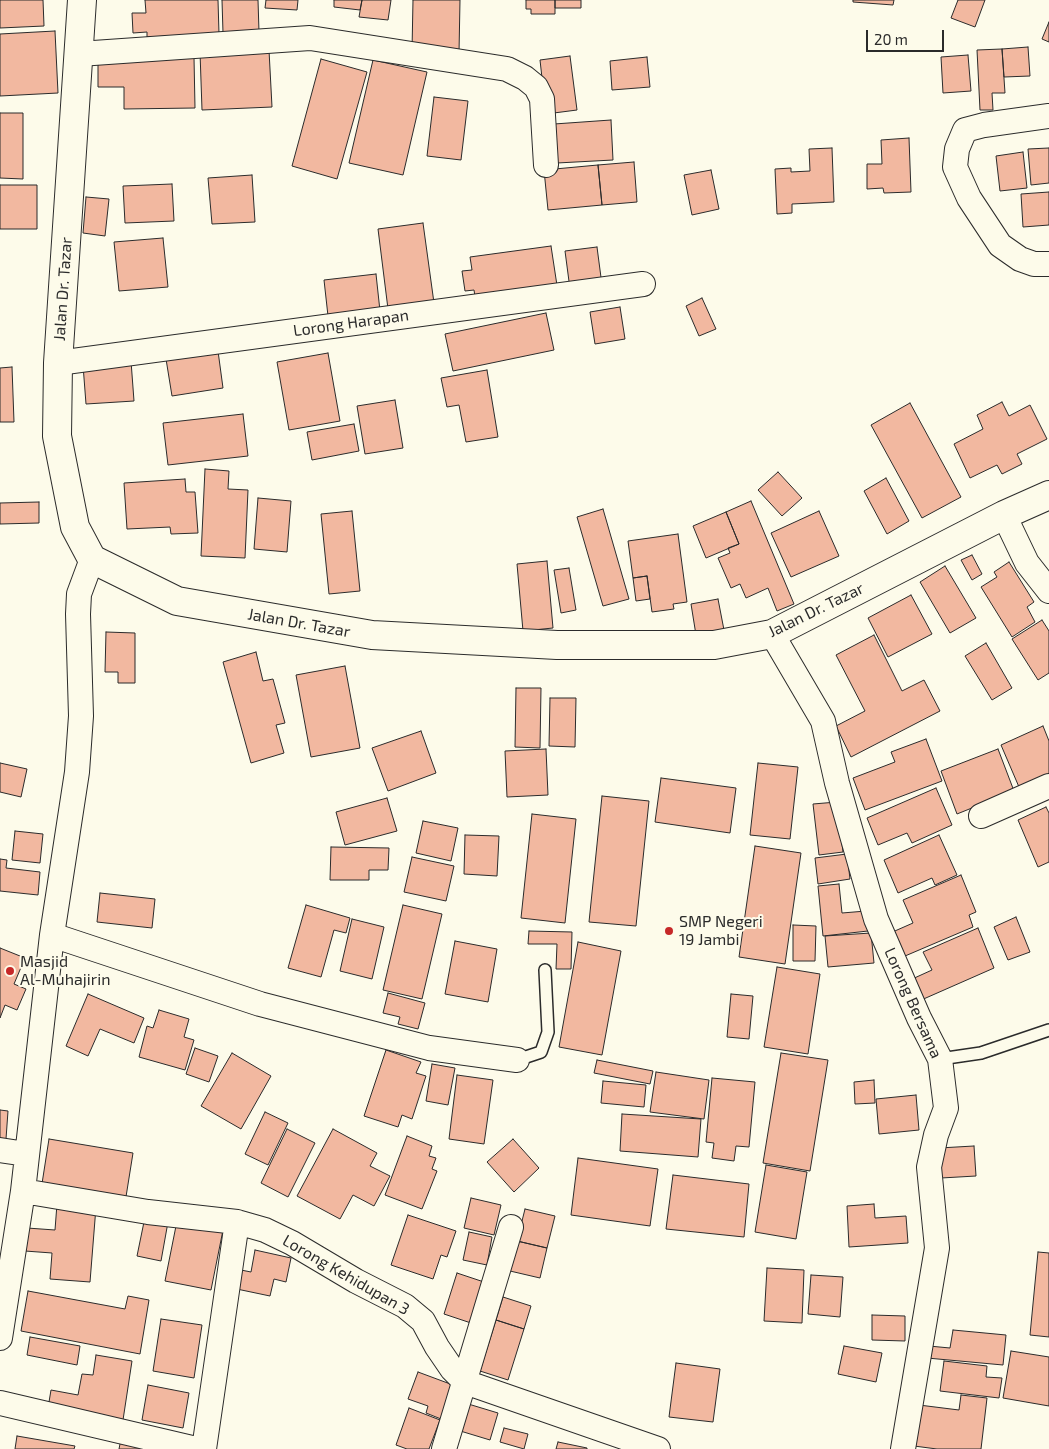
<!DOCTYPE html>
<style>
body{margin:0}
#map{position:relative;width:1049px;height:1449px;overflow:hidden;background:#fdfbea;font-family:"Exo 2",sans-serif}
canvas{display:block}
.scale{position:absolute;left:866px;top:30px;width:78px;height:22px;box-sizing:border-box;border:2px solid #2b2b2b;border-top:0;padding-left:6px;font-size:15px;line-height:18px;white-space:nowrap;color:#2b2b2b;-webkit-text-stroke:4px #fdfbea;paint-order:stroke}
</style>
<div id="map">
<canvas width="1049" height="1449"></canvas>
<div class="scale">20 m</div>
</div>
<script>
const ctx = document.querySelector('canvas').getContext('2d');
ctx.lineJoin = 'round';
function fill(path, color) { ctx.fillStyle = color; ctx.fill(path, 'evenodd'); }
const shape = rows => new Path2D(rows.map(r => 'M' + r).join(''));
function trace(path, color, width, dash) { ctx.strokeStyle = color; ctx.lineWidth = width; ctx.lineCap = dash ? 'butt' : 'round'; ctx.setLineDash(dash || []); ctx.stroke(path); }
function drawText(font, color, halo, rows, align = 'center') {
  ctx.font = font + ' "Exo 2",sans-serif'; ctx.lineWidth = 4; ctx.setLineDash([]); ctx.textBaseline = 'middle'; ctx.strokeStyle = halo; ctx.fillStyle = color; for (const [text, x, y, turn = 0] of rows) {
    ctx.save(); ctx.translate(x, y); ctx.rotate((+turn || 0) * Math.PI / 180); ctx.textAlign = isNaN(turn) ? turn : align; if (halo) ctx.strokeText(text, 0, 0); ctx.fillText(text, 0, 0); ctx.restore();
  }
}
const building = shape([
 [0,0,43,0,44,26,0,28,0,0],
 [145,0,218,0,219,34,147,37,147,32,133,33,132,13,146,13,145,0],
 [222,0,258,0,259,32,223,33,222,0],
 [266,0,298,0,297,10,265,8,266,0],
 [334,0,362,0,360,10,334,7,334,0],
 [362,0,391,0,388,20,359,17,362,0],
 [413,0,460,0,459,53,412,51,413,0],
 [526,0,555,0,555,14,531,14,531,9,526,9,526,0],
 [555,0,581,0,581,8,555,8,555,0],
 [853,0,894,0,893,5,853,2,853,0],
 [958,0,985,0,975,27,951,18,958,0],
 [1049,22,1049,42,1042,39,1049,22],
 [55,31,58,93,0,96,0,34,55,31],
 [1028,47,1030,76,1004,77,1002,49,1028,47],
 [1002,49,1005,93,992,93,993,110,980,110,977,50,1002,49],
 [269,50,272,107,202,110,200,52,269,50],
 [968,55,971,91,943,93,941,57,968,55],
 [570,56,577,110,546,114,540,60,570,56],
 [194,57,195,108,124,109,124,87,98,87,98,58,194,57],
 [647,57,650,87,612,90,610,61,647,57],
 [321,59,367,72,337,179,292,166,321,59],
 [373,60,427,72,403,175,349,163,373,60],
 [434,97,468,101,461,160,427,156,434,97],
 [0,113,23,113,23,179,0,178,0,113],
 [611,120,613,160,557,163,554,124,611,120],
 [909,138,911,192,884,193,883,188,867,189,867,164,882,164,881,140,909,138],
 [832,148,834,202,792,204,792,213,777,214,775,169,791,168,791,172,810,171,809,149,832,148],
 [1049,148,1049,183,1031,185,1028,149,1049,148],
 [1023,152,1027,188,1000,191,996,156,1023,152],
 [634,162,637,202,602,205,598,165,634,162],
 [598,165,602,205,548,210,544,170,598,165],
 [711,170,719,209,692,215,684,175,711,170],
 [252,175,255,222,212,224,208,178,252,175],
 [172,184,174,221,125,223,123,186,172,184],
 [0,185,37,185,37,229,0,229,0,185],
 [1049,192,1049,225,1023,227,1021,194,1049,192],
 [86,197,109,199,105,236,83,233,86,197],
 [423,223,434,303,388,309,378,229,423,223],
 [163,238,168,287,119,291,114,242,163,238],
 [551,246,558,292,476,303,474,290,465,291,462,271,472,270,470,257,551,246],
 [597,247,602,285,570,289,565,251,597,247],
 [376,274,380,311,328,316,324,280,376,274],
 [702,298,716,329,699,336,686,306,702,298],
 [620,307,625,339,595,344,590,312,620,307],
 [546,313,554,350,453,371,445,334,546,313],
 [218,351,223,388,172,396,166,359,218,351],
 [328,353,340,421,289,430,277,362,328,353],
 [131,361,134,401,86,404,83,365,131,361],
 [12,367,14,422,0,422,0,368,12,367],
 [487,370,498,437,466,442,459,405,447,407,441,378,487,370],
 [395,400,403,448,365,454,357,406,395,400],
 [1002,402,1009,416,1030,405,1047,439,1017,454,1022,464,1002,474,997,465,970,478,954,444,983,429,977,415,1002,402],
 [910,403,961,497,922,518,871,425,910,403],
 [243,414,248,456,168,465,163,423,243,414],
 [354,424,359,451,312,460,307,432,354,424],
 [205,469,229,471,228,489,248,490,245,558,201,556,205,469],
 [778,472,802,498,782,516,758,490,778,472],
 [886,478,909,521,887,534,864,491,886,478],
 [185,479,186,492,195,492,198,533,171,534,170,527,127,529,124,483,185,479],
 [258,498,291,501,287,552,254,549,258,498],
 [751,501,794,604,777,611,768,588,746,598,740,584,731,588,718,558,730,553,728,548,739,544,726,512,751,501],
 [39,502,39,523,0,524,0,503,39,502],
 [603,509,629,599,603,606,577,517,603,509],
 [352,511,360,591,329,594,321,514,352,511],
 [819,511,839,556,791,577,771,533,819,511],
 [726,512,739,544,706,558,693,526,726,512],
 [678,534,687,602,673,604,674,609,652,612,647,576,633,578,628,541,678,534],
 [972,555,982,574,972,580,961,560,972,555],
 [547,561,553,628,523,631,517,564,547,561],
 [1009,562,1034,602,1027,607,1035,622,1012,637,981,587,997,577,994,572,1009,562],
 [945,566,976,618,950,633,920,582,945,566],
 [569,568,576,610,561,613,554,570,569,568],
 [647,576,650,599,636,601,633,578,647,576],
 [911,595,932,634,888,657,868,618,911,595],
 [718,599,724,630,696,635,691,604,718,599],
 [1042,620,1049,631,1049,673,1038,680,1012,639,1042,620],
 [106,632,135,633,135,683,118,683,118,672,105,672,106,632],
 [874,635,902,691,924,680,940,711,851,757,836,726,865,711,836,655,874,635],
 [986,643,1012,688,992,700,965,656,986,643],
 [256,652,263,681,273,679,285,723,276,725,284,753,251,763,223,662,256,652],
 [345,666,360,748,311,757,296,675,345,666],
 [516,688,541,688,540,748,515,747,516,688],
 [550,698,576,698,575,747,549,746,550,698],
 [1043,726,1049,741,1049,775,1019,787,1001,745,1043,726],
 [421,731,436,773,388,791,372,748,421,731],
 [926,739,942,781,865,810,853,778,895,762,891,752,926,739],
 [546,749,548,795,507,797,505,751,546,749],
 [998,749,1014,791,957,814,941,771,998,749],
 [0,763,27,769,21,797,0,792,0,763],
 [758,763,798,767,790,839,750,835,758,763],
 [661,778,736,788,730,833,655,822,661,778],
 [936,788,952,825,912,843,907,833,878,845,867,818,936,788],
 [602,796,649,801,636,926,589,922,602,796],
 [387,798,397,831,345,845,336,812,387,798],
 [837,802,843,852,819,855,813,804,837,802],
 [1046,807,1049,813,1049,862,1038,867,1018,820,1046,807],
 [532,814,576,819,565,923,521,918,532,814],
 [423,821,458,828,451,861,416,853,423,821],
 [15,831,43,834,40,863,12,860,15,831],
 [465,835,499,836,497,876,464,874,465,835],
 [939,835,957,875,935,885,932,878,898,893,884,860,939,835],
 [755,846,801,853,785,964,739,957,755,846],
 [331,847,389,848,388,870,369,870,369,880,330,880,331,847],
 [847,854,850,879,818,884,815,858,847,854],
 [412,857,454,866,446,901,404,892,412,857],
 [0,859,7,860,6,868,40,872,38,895,0,891,0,859],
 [961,875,976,912,969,915,973,927,898,959,888,934,913,923,903,900,961,875],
 [839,884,842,913,866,911,868,931,823,936,818,886,839,884],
 [100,893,155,899,152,928,97,922,100,893],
 [306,905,350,918,346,933,334,930,321,977,288,968,306,905],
 [403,905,442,914,422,999,383,990,403,905],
 [1016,917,1030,952,1008,960,994,927,1016,917],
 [352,919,384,927,372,979,340,971,352,919],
 [793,925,816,926,815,961,793,961,793,925],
 [978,928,994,968,919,1001,910,980,932,970,923,952,978,928],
 [529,931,572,932,571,969,556,969,557,944,528,944,529,931],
 [871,933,874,963,828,967,825,936,871,933],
 [455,941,497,949,488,1002,445,994,455,941],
 [578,942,621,951,602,1055,559,1047,578,942],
 [0,948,25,958,14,984,26,989,17,1010,5,1005,0,1018,0,948],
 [777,967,820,974,808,1054,764,1047,777,967],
 [388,993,425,1003,418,1029,398,1024,400,1017,383,1013,388,993],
 [88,994,144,1018,134,1043,100,1029,88,1056,66,1046,88,994],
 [731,994,753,996,749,1039,727,1037,731,994],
 [159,1010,189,1019,184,1037,194,1040,185,1070,139,1057,147,1026,153,1028,159,1010],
 [195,1048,218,1056,209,1082,186,1074,195,1048],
 [386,1050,421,1062,416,1073,426,1076,412,1119,402,1115,398,1127,364,1116,386,1050],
 [232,1053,271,1076,241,1129,201,1106,232,1053],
 [781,1053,828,1060,810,1171,763,1163,781,1053],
 [597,1060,653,1071,650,1084,594,1073,597,1060],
 [432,1064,455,1068,448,1105,426,1101,432,1064],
 [656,1072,709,1080,704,1119,650,1112,656,1072],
 [457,1075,493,1080,484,1144,449,1139,457,1075],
 [712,1078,755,1082,749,1147,736,1146,734,1161,712,1158,714,1143,706,1142,712,1078],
 [874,1080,875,1103,855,1104,854,1082,874,1080],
 [603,1081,646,1085,644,1107,601,1103,603,1081],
 [916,1095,919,1130,879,1134,876,1099,916,1095],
 [0,1110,8,1111,6,1139,0,1139,0,1110],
 [265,1112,288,1123,268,1165,245,1154,265,1112],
 [622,1114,701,1119,698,1157,620,1151,622,1114],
 [287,1129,315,1143,288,1197,261,1183,287,1129],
 [333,1129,377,1153,370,1166,390,1176,374,1206,353,1195,340,1219,297,1196,333,1129],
 [407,1136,432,1146,429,1156,436,1158,432,1169,437,1171,422,1209,385,1195,407,1136],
 [49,1139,133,1153,125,1203,41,1190,49,1139],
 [513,1139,539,1168,514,1192,487,1162,513,1139],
 [974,1146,976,1176,941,1178,939,1148,974,1146],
 [578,1158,658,1169,650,1226,571,1215,578,1158],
 [766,1165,807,1172,796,1239,755,1232,766,1165],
 [673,1175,749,1184,744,1237,666,1229,673,1175],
 [471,1198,501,1205,494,1235,464,1228,471,1198],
 [57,1204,96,1207,90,1282,50,1279,52,1253,25,1251,27,1228,55,1230,57,1204],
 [874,1204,875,1218,906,1216,908,1243,849,1247,847,1206,874,1204],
 [525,1209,555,1216,547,1248,517,1241,525,1209],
 [408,1215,456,1231,447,1257,441,1255,433,1279,391,1265,408,1215],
 [145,1217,168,1222,161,1261,137,1256,145,1217],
 [177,1221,223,1230,211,1290,165,1281,177,1221],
 [469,1232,492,1237,487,1265,463,1260,469,1232],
 [517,1241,547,1248,540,1278,510,1271,517,1241],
 [255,1250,291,1258,286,1282,274,1279,270,1296,232,1288,236,1269,251,1272,255,1250],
 [1038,1252,1049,1253,1049,1337,1030,1335,1038,1252],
 [767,1268,804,1270,802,1323,764,1321,767,1268],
 [457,1273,484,1282,471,1323,444,1314,457,1273],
 [811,1275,843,1277,840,1317,808,1314,811,1275],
 [28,1291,125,1309,128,1296,149,1300,140,1354,21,1331,28,1291],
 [503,1297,531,1306,524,1329,496,1320,503,1297],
 [872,1315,905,1316,905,1341,872,1340,872,1315],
 [161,1319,202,1325,194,1378,153,1371,161,1319],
 [496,1320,524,1329,508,1380,480,1371,496,1320],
 [953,1330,1006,1335,1003,1365,927,1358,929,1346,950,1348,953,1330],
 [30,1337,80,1346,77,1365,27,1355,30,1337],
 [844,1346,882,1353,876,1382,838,1374,844,1346],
 [1011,1351,1049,1357,1049,1406,1003,1398,1011,1351],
 [96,1355,132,1361,123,1420,48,1408,51,1390,78,1395,82,1374,93,1375,96,1355],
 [944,1361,987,1366,986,1377,1002,1378,999,1398,940,1391,944,1361],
 [676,1363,720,1369,713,1422,669,1417,676,1363],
 [418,1372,453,1385,441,1419,426,1413,428,1406,408,1399,418,1372],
 [148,1385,189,1393,183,1428,142,1420,148,1385],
 [961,1395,987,1398,981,1449,937,1449,914,1446,919,1405,959,1410,961,1395],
 [465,1403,498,1413,490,1440,457,1430,465,1403],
 [409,1408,440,1420,429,1449,407,1449,396,1445,409,1408],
 [504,1428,528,1434,524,1449,500,1442,504,1428],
 [17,1436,75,1446,74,1449,15,1449,17,1436],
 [121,1439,164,1449,119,1449,121,1439],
 [558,1442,587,1448,587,1449,556,1449,558,1442]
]);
const service = shape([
 [940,1059,981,1053,1049,1030],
 [517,1060,541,1052,548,1032,545,970]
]);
const minor = shape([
 [79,54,310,38,507,69,525,78,536,87,542,99,546,165],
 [1049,116,984,125,965,130,957,149,955,167,969,198,1000,245,1020,259,1034,264,1049,264],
 [58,363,643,284],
 [1004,515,1027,563,1049,591],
 [772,634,823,721,837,783,876,919,919,1018,940,1059,946,1108,936,1135,929,1167,937,1248,903,1449],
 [981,816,1049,786],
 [52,935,260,1004,429,1048,517,1060],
 [0,1150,26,1154],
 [23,1191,148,1212,237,1222,265,1230,292,1243,356,1281,405,1306,423,1321,437,1347,452,1369,465,1382,658,1449],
 [0,1338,23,1191,52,935,77,772,81,716,78,614,79,594,92,559],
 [0,1403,196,1449],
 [204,1449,237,1222],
 [444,1449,511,1227]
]);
const tertiary = shape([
 [82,0,58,363,57,436,75,527,92,559,177,601,372,635,557,645,714,645,772,634,1004,515,1049,495]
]);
const markers = [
 [669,931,5,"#c62828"],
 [10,971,5,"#c62828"]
];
const streetNames = [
 ["Jalan Dr. Tazar",63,289,-86],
 ["Lorong Harapan",351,323,-8],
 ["Jalan Dr. Tazar",816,610,-26],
 ["Jalan Dr. Tazar",299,623,10],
 ["Lorong Bersama",913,1003,66],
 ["Lorong Kehidupan 3",346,1275,30]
];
const poiNames = [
 ["SMP Negeri",679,922],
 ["19 Jambi",679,940],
 ["Masjid",20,962],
 ["Al-Muhajirin",20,980]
];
fill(building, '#f2b8a0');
trace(building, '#2b2b2b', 1);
trace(service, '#2b2b2b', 14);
trace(minor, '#2b2b2b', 26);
trace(tertiary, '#2b2b2b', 30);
trace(service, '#fdfbea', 11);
trace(minor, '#fdfbea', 24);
trace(tertiary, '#fdfbea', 28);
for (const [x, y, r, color] of markers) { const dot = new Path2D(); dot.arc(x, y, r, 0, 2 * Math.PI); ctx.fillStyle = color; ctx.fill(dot); trace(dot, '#fdfbea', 2); }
drawText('16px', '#2b2b2b', '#fdfbea', streetNames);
drawText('16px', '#2b2b2b', '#fdfbea', poiNames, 'left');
</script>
